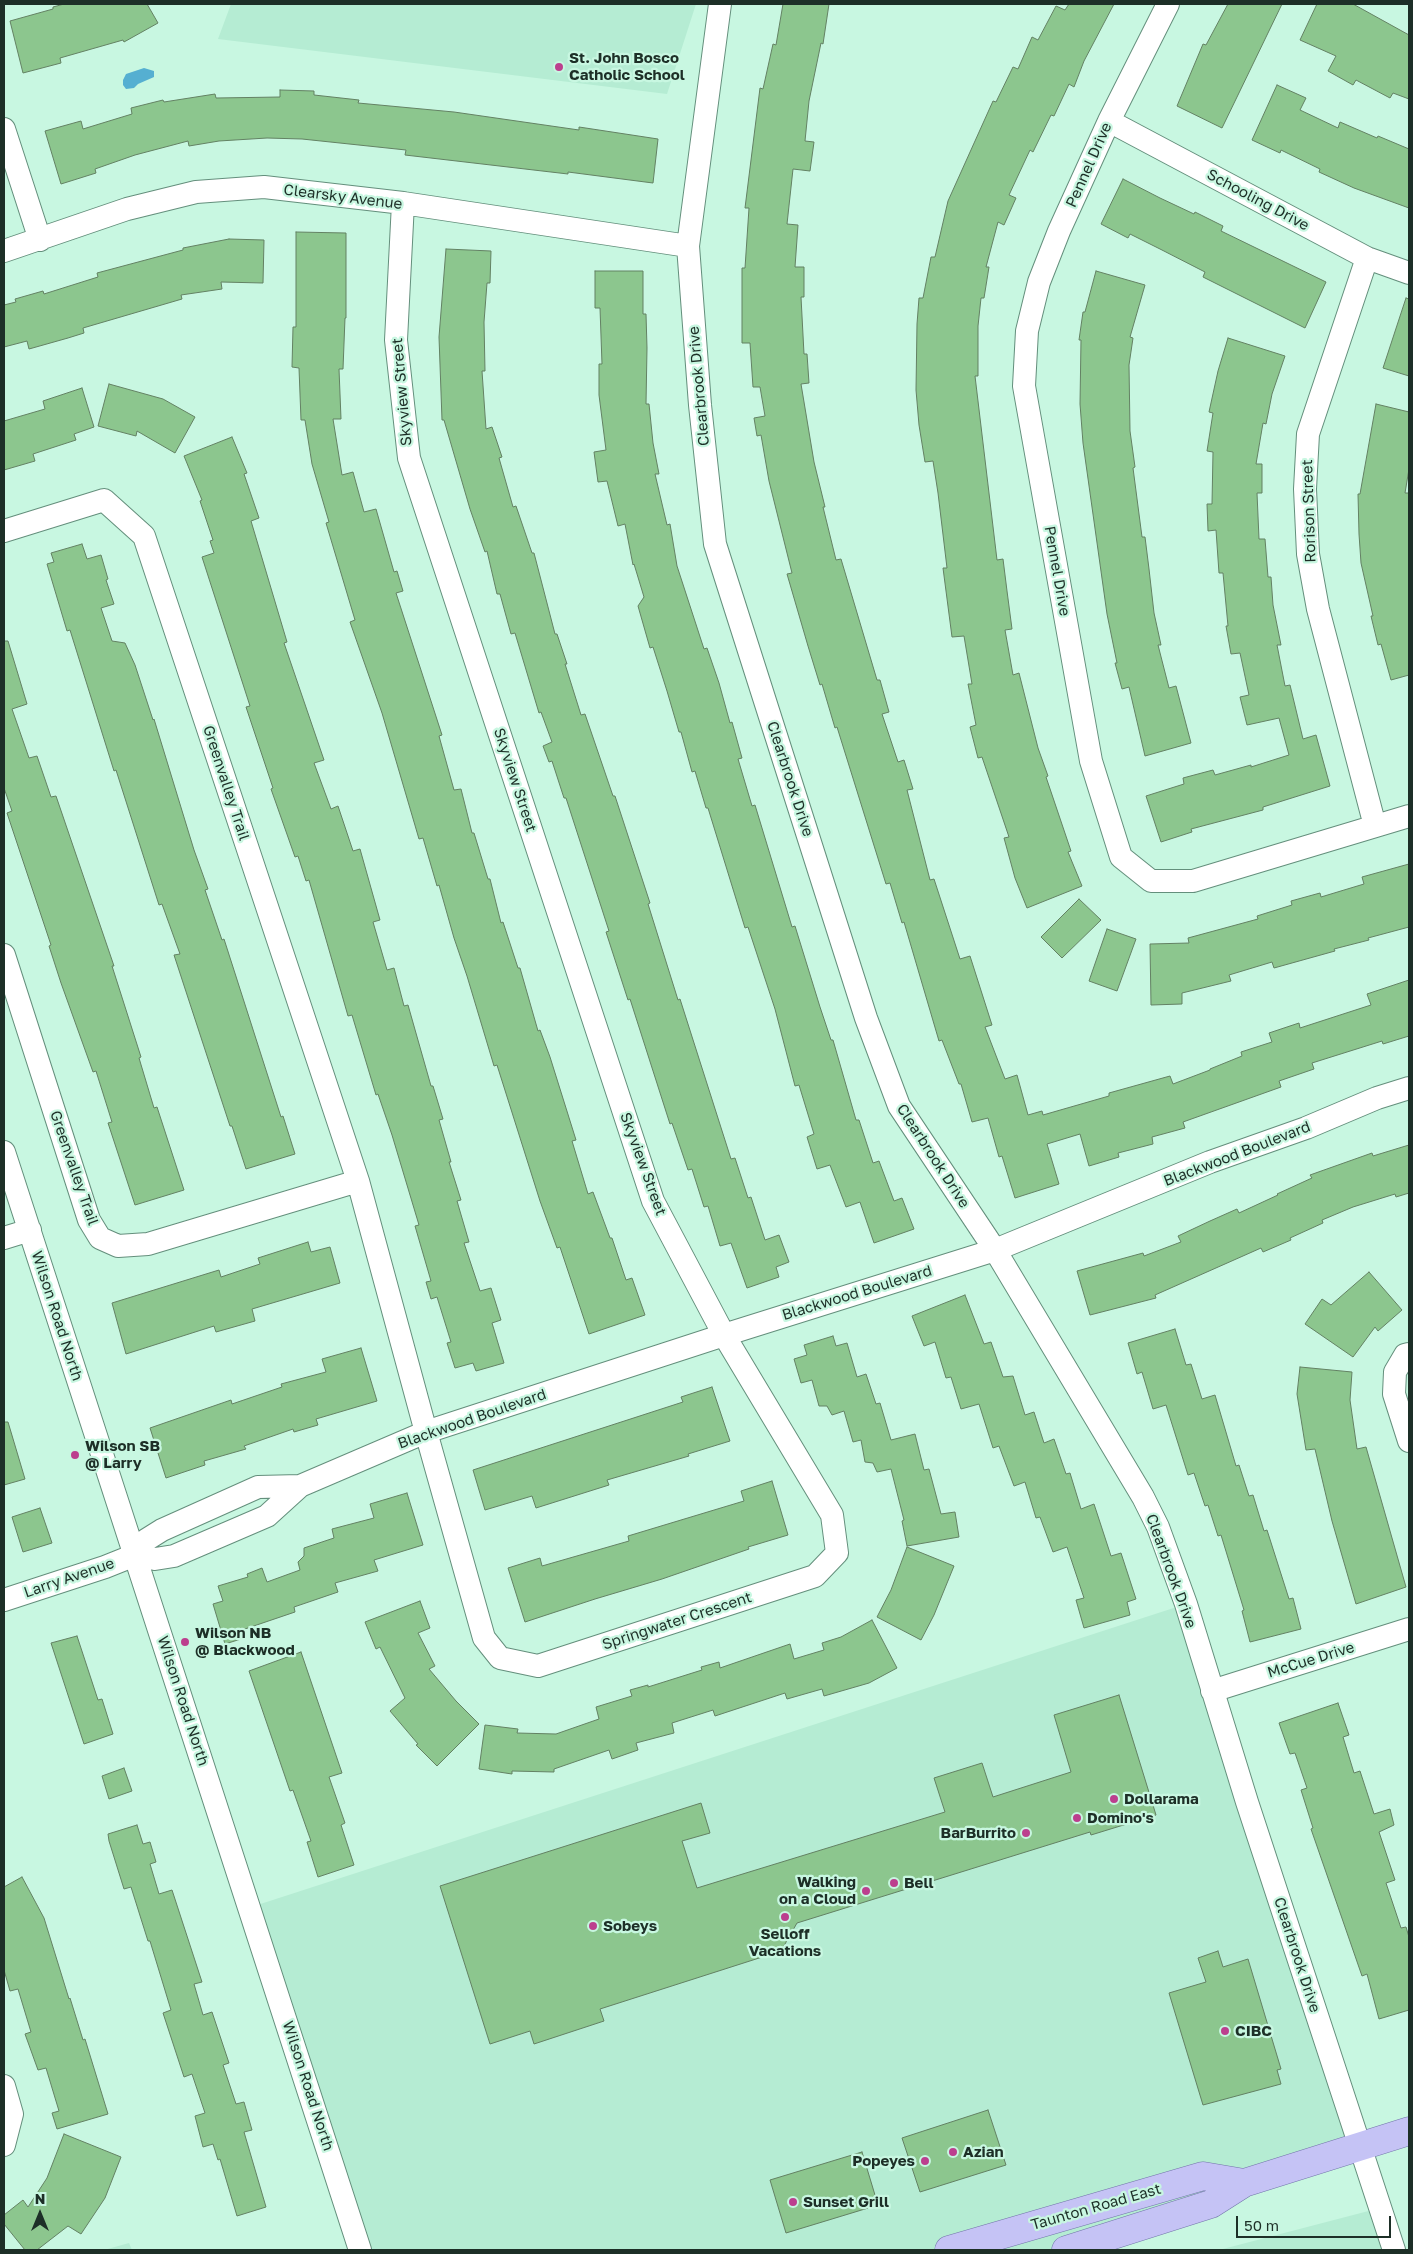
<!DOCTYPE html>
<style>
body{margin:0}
#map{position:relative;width:1413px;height:2254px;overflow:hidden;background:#c8f7e1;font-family:"Golos Text",sans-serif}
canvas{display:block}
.frame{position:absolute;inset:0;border:5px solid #1d2f27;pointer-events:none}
.north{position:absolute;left:15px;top:2189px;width:50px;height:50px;-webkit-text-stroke:4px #c8f7e1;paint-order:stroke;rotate:0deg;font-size:14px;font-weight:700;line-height:20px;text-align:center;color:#1d2f27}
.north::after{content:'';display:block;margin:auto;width:18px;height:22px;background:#1d2f27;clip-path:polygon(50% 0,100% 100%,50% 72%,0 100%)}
.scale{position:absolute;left:1236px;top:2216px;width:155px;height:22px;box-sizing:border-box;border:2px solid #1d2f27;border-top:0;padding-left:6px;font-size:15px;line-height:18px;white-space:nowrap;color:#1d2f27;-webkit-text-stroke:4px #c8f7e1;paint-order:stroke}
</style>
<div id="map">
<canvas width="1413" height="2254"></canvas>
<div class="frame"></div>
<div class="north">N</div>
<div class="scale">50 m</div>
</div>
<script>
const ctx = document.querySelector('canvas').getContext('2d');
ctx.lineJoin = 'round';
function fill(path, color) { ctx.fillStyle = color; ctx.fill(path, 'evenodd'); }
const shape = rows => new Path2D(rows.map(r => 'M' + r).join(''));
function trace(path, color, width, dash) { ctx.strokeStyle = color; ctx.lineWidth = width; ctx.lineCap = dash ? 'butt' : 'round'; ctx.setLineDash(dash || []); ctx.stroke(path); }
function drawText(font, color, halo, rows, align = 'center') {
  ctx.font = font + ' "Golos Text",sans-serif'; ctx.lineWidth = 4.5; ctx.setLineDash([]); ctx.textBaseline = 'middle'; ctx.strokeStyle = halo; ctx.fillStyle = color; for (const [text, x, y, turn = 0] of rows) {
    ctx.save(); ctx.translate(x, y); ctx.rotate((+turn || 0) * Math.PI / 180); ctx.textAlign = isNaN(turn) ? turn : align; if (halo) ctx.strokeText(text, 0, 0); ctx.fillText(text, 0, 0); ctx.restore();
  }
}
const built = shape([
 [231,4,696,4,667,94,218,39],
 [1186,1604,1359,2147,1066,2250,360,2250,245,1909],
 [1380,2208,1393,2250,1219,2250],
 [129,2243,132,2250,104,2250]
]);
const water = shape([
 [144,68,154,71,154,77,138,84,134,88,126,89,123,85,123,80,126,74]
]);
const building = shape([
 [64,4,147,4,158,23,124,42,123,40,60,58,61,63,23,73,10,21,53,9,53,7,64,4],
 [783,4,829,4,823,44,821,43,809,101,805,141,814,142,810,171,793,169,787,224,798,225,795,267,804,267,804,297,801,297,804,354,807,354,809,383,801,384,814,462,825,507,823,507,836,560,841,559,877,680,880,680,889,712,882,714,898,762,904,760,913,789,907,790,930,880,934,879,960,959,970,956,992,1025,985,1027,1005,1079,1017,1075,1028,1115,1042,1111,1043,1115,1109,1096,1109,1093,1170,1076,1173,1084,1210,1070,1210,1069,1242,1056,1241,1052,1272,1042,1269,1033,1299,1023,1300,1028,1371,1005,1367,994,1409,980,1409,1036,1383,1044,1382,1041,1312,1063,1314,1069,1279,1081,1281,1087,1183,1122,1185,1128,1152,1137,1153,1144,1118,1153,1119,1157,1089,1166,1080,1134,1047,1144,1059,1184,1015,1198,1002,1156,999,1157,988,1118,972,1122,961,1084,959,1084,942,1040,939,1041,904,922,902,923,890,883,886,884,837,727,835,728,822,684,820,685,808,646,787,574,792,573,769,481,761,435,757,436,754,418,765,416,760,387,753,387,750,343,742,343,742,268,745,268,749,208,745,208,760,88,763,89,773,44,776,45,783,4],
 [1069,4,1114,4,1084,61,1074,87,1069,84,1054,116,1051,115,1033,152,1030,150,1009,195,1016,198,1004,225,998,222,986,267,989,267,984,298,981,298,978,326,978,376,975,376,997,560,1003,559,1007,591,1012,629,1005,630,1013,675,1019,673,1038,748,1048,776,1046,777,1071,851,1068,852,1082,886,1027,908,1015,878,1004,838,1009,837,982,757,978,758,970,727,976,725,968,684,972,684,964,636,952,637,943,568,947,568,938,493,933,461,925,462,919,425,916,390,917,324,919,298,923,298,931,257,935,257,948,201,993,101,996,102,1013,67,1018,69,1032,37,1038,40,1056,6,1065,10,1069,4],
 [1228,4,1282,4,1222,128,1177,106,1203,44,1206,45,1228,4],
 [1317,4,1353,4,1409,35,1409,99,1393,93,1390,98,1356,80,1353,85,1328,71,1336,56,1300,40,1317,4],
 [1277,85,1306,98,1300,110,1338,128,1340,122,1377,138,1378,136,1409,149,1409,208,1354,188,1319,172,1320,169,1281,150,1280,153,1252,140,1277,85],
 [280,90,314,91,314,95,359,100,358,103,454,112,579,130,579,127,658,139,653,183,568,172,568,174,405,155,406,150,302,139,267,138,219,141,189,146,188,141,135,155,95,169,96,173,61,184,45,131,81,121,83,129,132,114,131,108,163,100,164,102,215,94,216,98,280,97,280,90],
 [1123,179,1160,198,1194,214,1195,212,1223,226,1221,231,1326,282,1305,328,1203,277,1205,272,1160,249,1130,234,1128,238,1101,224,1123,179],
 [296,232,346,233,346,318,345,318,343,369,339,369,341,419,333,419,342,475,353,472,364,512,376,509,394,572,397,571,403,591,396,593,442,735,439,736,454,790,461,789,472,833,474,833,488,879,490,879,501,923,503,922,518,968,520,968,538,1031,540,1030,550,1057,576,1140,572,1141,588,1194,593,1192,610,1238,612,1238,626,1280,632,1278,645,1315,589,1334,560,1247,557,1248,540,1201,497,1065,494,1066,467,976,454,938,439,885,437,886,423,838,419,839,382,713,350,622,355,620,326,523,329,522,312,464,305,420,301,420,299,368,292,367,293,327,296,327,296,232],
 [229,239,264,240,263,283,221,282,222,289,181,295,182,299,83,328,84,333,68,338,29,349,27,341,4,347,4,305,16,302,15,299,43,291,44,294,98,277,97,273,183,250,183,248,229,239],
 [446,249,491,251,490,283,487,283,484,322,485,371,482,371,486,429,492,427,502,457,499,458,513,507,516,506,532,553,534,553,555,634,557,634,567,664,565,664,581,715,585,714,613,796,615,796,650,903,648,904,678,1000,680,999,731,1159,735,1158,748,1198,751,1197,765,1240,779,1235,789,1262,776,1267,779,1277,747,1288,731,1243,720,1246,708,1206,704,1207,692,1169,688,1170,672,1123,670,1124,630,999,628,1000,606,932,609,931,566,798,564,798,552,761,549,762,543,746,552,742,541,712,539,713,515,633,511,634,500,594,497,594,487,551,485,552,470,509,444,420,442,420,439,337,446,249],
 [595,271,643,271,643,314,646,314,647,348,646,404,649,404,653,443,659,474,655,474,667,525,670,524,677,566,704,649,707,648,719,683,730,723,732,722,742,758,738,759,752,806,755,805,792,927,795,926,820,1007,831,1040,833,1040,856,1120,859,1120,873,1163,879,1161,894,1201,902,1198,914,1229,874,1243,860,1202,846,1207,830,1165,817,1169,807,1137,814,1134,799,1085,795,1086,775,1009,748,927,745,928,708,808,706,808,695,771,692,772,681,732,679,732,667,691,653,647,650,648,638,606,644,597,634,564,633,565,625,524,618,526,607,481,598,482,594,452,606,450,599,395,599,364,602,364,600,308,595,308,595,271],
 [1096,271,1145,285,1130,337,1133,338,1129,365,1130,431,1135,467,1133,468,1142,537,1145,537,1149,569,1154,613,1161,645,1158,645,1169,688,1176,686,1191,743,1145,756,1129,687,1122,689,1115,663,1117,663,1107,614,1083,443,1080,404,1081,340,1079,340,1083,312,1085,312,1096,271],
 [1406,298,1409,299,1409,376,1383,368,1406,298],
 [1228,338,1285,356,1272,394,1266,424,1263,423,1256,464,1262,464,1262,493,1257,493,1259,539,1265,539,1268,577,1271,577,1273,605,1281,645,1277,645,1285,686,1290,685,1303,739,1316,735,1330,786,1263,807,1263,810,1191,829,1192,832,1161,842,1146,796,1184,784,1183,778,1213,770,1215,775,1251,765,1251,767,1289,755,1279,718,1247,725,1240,697,1249,695,1240,653,1231,654,1226,626,1228,626,1223,573,1219,573,1216,530,1208,531,1207,504,1212,504,1213,452,1207,451,1213,413,1209,412,1218,371,1228,338],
 [109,384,163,399,195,417,175,453,137,431,136,436,98,426,109,384],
 [82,388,94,427,74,434,76,440,33,454,35,461,4,470,4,421,45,409,43,401,82,388],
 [1376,404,1409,412,1409,469,1405,493,1409,493,1409,675,1391,680,1381,644,1378,645,1371,616,1373,616,1361,563,1359,534,1358,494,1360,494,1376,404],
 [232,437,247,473,244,474,259,518,251,521,287,642,284,643,324,760,314,763,331,809,338,806,353,851,360,849,380,920,373,922,387,970,394,968,404,1006,408,1005,431,1086,433,1086,443,1119,439,1120,451,1162,449,1162,461,1200,457,1201,469,1242,464,1243,480,1291,491,1288,501,1320,492,1323,504,1363,476,1371,473,1363,455,1368,447,1343,451,1342,437,1297,431,1299,426,1282,431,1281,415,1226,419,1225,392,1135,378,1094,376,1095,352,1015,348,1016,309,880,306,881,298,856,295,857,271,789,273,788,246,707,250,706,202,557,214,553,210,541,213,540,200,501,202,500,184,456,232,437],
 [82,544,87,559,101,555,108,579,106,580,114,604,101,608,112,641,125,643,135,665,153,720,154,719,194,850,208,889,205,890,222,940,224,939,281,1117,283,1116,295,1154,246,1169,232,1126,230,1126,174,955,180,954,162,904,159,905,116,770,114,771,70,630,67,631,47,564,54,562,51,553,82,544],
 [4,641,8,641,27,704,12,709,29,758,37,756,51,797,56,796,114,966,112,966,141,1057,139,1058,154,1108,157,1107,184,1190,135,1205,108,1123,112,1122,96,1071,93,1072,61,983,49,946,51,945,7,813,12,811,4,788,4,641],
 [1409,864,1409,927,1368,938,1369,940,1334,949,1335,951,1274,968,1272,962,1229,975,1231,981,1182,993,1182,1004,1151,1005,1150,944,1189,943,1188,938,1258,919,1257,916,1292,905,1291,901,1320,893,1321,897,1364,884,1362,877,1409,864],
 [1079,899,1101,920,1062,958,1041,937,1079,899],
 [1107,929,1136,939,1117,991,1089,981,1107,929],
 [1409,1145,1409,1193,1396,1197,1395,1194,1353,1207,1322,1220,1323,1223,1290,1238,1291,1240,1263,1252,1261,1248,1155,1295,1156,1298,1090,1315,1077,1271,1143,1253,1144,1256,1181,1242,1178,1236,1210,1221,1237,1209,1239,1213,1278,1195,1277,1194,1312,1178,1310,1175,1372,1153,1373,1156,1409,1145],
 [308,1242,311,1252,330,1247,340,1283,252,1309,255,1321,216,1332,214,1326,126,1354,112,1303,219,1270,221,1277,260,1264,258,1258,308,1242],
 [1369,1272,1402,1310,1378,1331,1375,1327,1353,1357,1305,1324,1322,1299,1331,1305,1369,1272],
 [965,1295,984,1344,991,1342,1003,1377,1013,1376,1025,1415,1034,1412,1044,1443,1054,1439,1066,1474,1070,1473,1081,1509,1094,1504,1111,1556,1121,1553,1136,1599,1127,1602,1130,1615,1084,1628,1076,1600,1084,1598,1067,1547,1053,1552,1040,1517,1036,1518,1025,1482,1014,1486,999,1446,993,1448,979,1404,961,1409,951,1377,946,1378,935,1342,924,1346,912,1316,965,1295],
 [1175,1329,1186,1365,1191,1364,1202,1399,1215,1395,1236,1466,1239,1465,1249,1496,1253,1495,1264,1531,1267,1530,1289,1599,1293,1598,1301,1629,1250,1642,1242,1611,1244,1610,1221,1535,1218,1536,1208,1505,1205,1506,1194,1473,1188,1475,1166,1405,1153,1409,1142,1372,1137,1374,1128,1343,1175,1329],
 [833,1336,836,1346,847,1343,857,1377,866,1374,876,1404,880,1403,891,1440,915,1434,924,1470,929,1469,941,1514,955,1512,959,1537,907,1546,902,1521,904,1520,891,1469,877,1472,873,1463,865,1462,861,1440,853,1442,844,1411,832,1415,827,1406,819,1406,812,1380,801,1383,794,1359,807,1355,804,1345,833,1336],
 [361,1348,377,1401,316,1419,318,1425,294,1432,293,1429,244,1446,246,1449,204,1461,205,1465,166,1478,150,1428,231,1400,232,1404,282,1387,281,1384,326,1372,322,1359,361,1348],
 [1300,1367,1352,1372,1350,1400,1357,1449,1366,1447,1406,1587,1356,1604,1332,1521,1315,1449,1306,1450,1297,1394,1300,1367],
 [712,1387,730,1441,688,1454,689,1456,607,1480,609,1485,536,1508,532,1496,485,1510,473,1470,683,1402,681,1397,712,1387],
 [4,1422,8,1422,25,1479,4,1485,4,1422],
 [772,1481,788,1535,748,1547,749,1549,662,1579,595,1599,525,1622,508,1568,540,1558,542,1566,629,1541,628,1536,744,1501,741,1491,772,1481],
 [407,1493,423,1545,374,1560,378,1571,335,1583,338,1592,294,1607,295,1612,239,1631,241,1639,225,1644,213,1604,223,1601,218,1586,248,1577,247,1574,262,1568,267,1582,300,1570,298,1562,304,1556,304,1548,334,1538,332,1529,374,1518,370,1504,407,1493],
 [40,1508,52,1543,23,1552,12,1517,40,1508],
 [907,1547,954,1566,934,1615,921,1640,877,1617,891,1590,907,1547],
 [420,1601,430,1628,418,1633,435,1666,429,1669,456,1701,479,1724,437,1766,416,1745,418,1744,390,1711,405,1698,380,1647,376,1649,365,1622,420,1601],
 [872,1620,897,1668,869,1683,824,1696,822,1689,787,1699,785,1693,715,1716,713,1710,672,1723,674,1733,636,1743,638,1750,612,1759,609,1750,554,1769,554,1772,512,1771,512,1774,479,1769,485,1725,518,1729,517,1733,556,1734,599,1719,596,1707,632,1696,630,1690,648,1685,648,1687,702,1670,701,1667,719,1662,720,1668,790,1644,794,1659,824,1650,822,1643,841,1637,872,1620],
 [77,1636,98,1700,102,1699,113,1734,84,1744,51,1643,77,1636],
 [301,1652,342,1773,329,1777,345,1823,341,1825,354,1865,318,1877,307,1842,311,1841,293,1790,290,1791,249,1671,301,1652],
 [1119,1695,1156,1815,1091,1835,1090,1832,797,1923,781,1951,600,2009,604,2021,534,2044,530,2031,490,2044,440,1886,701,1803,710,1833,682,1841,697,1888,945,1812,934,1778,982,1763,993,1797,1071,1772,1054,1715,1119,1695],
 [1338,1703,1349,1735,1343,1737,1354,1773,1360,1771,1374,1814,1390,1809,1394,1825,1379,1832,1395,1880,1386,1883,1401,1928,1406,1927,1409,1937,1409,2010,1379,2019,1367,1974,1362,1976,1311,1829,1313,1828,1301,1790,1307,1788,1295,1753,1290,1754,1279,1723,1338,1703],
 [124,1768,132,1791,109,1799,102,1776,124,1768],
 [137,1825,143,1844,150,1842,156,1862,150,1864,159,1894,172,1890,202,1982,194,1984,203,2015,212,2012,229,2063,223,2065,236,2104,244,2102,252,2130,244,2132,266,2207,237,2216,220,2159,218,2160,213,2144,203,2147,195,2116,205,2113,192,2074,184,2077,163,2013,171,2010,150,1941,148,1941,131,1887,124,1889,109,1841,108,1834,137,1825],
 [22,1877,44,1918,69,1999,70,1998,83,2040,85,2039,108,2114,57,2129,52,2113,59,2111,46,2068,38,2070,25,2034,31,2032,18,1989,10,1991,4,1970,4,1887,22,1877],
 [1218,1951,1223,1967,1248,1959,1281,2069,1277,2070,1281,2084,1203,2105,1169,1993,1206,1982,1198,1958,1218,1951],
 [988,2110,1006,2165,920,2192,902,2138,988,2110],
 [64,2134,121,2157,105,2198,81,2234,68,2226,37,2250,25,2250,4,2224,4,2215,23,2200,28,2207,47,2178,64,2134],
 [862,2152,878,2205,786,2233,770,2180,862,2152]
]);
const minor = shape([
 [720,4,688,246,700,405,715,544,866,1018,899,1106,995,1250,1143,1497,1158,1527,1186,1604,1247,1802,1394,2250],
 [1168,4,1109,121,1059,231,1039,282,1027,331,1024,386,1091,761,1121,857,1151,881,1193,881,1409,816],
 [1109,121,1367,258,1409,273],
 [4,129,40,240],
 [4,251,127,209,196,192,264,187,403,203,688,246],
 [1367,258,1308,434,1305,489,1308,554,1318,609,1375,826],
 [4,531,104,500,144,536,358,1181,426,1432,484,1638,500,1658,538,1666,815,1576,837,1553,832,1515,724,1335,653,1201,409,458,396,340,403,203],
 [4,955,89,1220,100,1238,118,1246,148,1244,358,1181],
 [4,1152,360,2250],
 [4,1238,30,1230],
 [1409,1354,1405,1355,1395,1372,1394,1394,1409,1441],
 [135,1555,155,1559,174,1556,267,1516,300,1486,426,1432,724,1335,995,1250,1210,1162,1306,1128,1377,1098,1409,1088],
 [4,1600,105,1567,135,1555,146,1540,162,1530,258,1487,300,1486],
 [1212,1691,1409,1629],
 [4,2086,12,2114,4,2145]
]);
const major = shape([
 [949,2250,1203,2176,1244,2183],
 [1066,2250,1211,2204,1244,2183,1409,2131]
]);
const markers = [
 [559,67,5,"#bc3f8e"],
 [75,1455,5,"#bc3f8e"],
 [185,1642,5,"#bc3f8e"],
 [1114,1799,5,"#bc3f8e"],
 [1077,1818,5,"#bc3f8e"],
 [1026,1833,5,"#bc3f8e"],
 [894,1883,5,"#bc3f8e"],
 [866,1891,5,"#bc3f8e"],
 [785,1917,5,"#bc3f8e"],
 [593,1926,5,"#bc3f8e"],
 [1225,2031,5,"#bc3f8e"],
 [953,2152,5,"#bc3f8e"],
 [925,2161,5,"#bc3f8e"],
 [793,2202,5,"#bc3f8e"]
];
const poiNames = [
 ["St. John Bosco",569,58],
 ["Catholic School",569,75],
 ["Wilson SB",85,1446],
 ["@ Larry",85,1463],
 ["Wilson NB",195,1633],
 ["@ Blackwood",195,1650],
 ["Dollarama",1124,1799],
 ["Domino's",1087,1818],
 ["BarBurrito",1016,1833,"right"],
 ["Walking",856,1882,"right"],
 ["on a Cloud",856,1899,"right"],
 ["Bell",904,1883],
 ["Sobeys",603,1926],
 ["Selloff",785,1934,"center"],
 ["Vacations",785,1951,"center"],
 ["CIBC",1235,2031],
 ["Azian",963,2152],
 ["Popeyes",915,2161,"right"],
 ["Sunset Grill",803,2202]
];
const streetNames = [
 ["Pennel Drive",1089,165,-66],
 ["Clearsky Avenue",343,197,7],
 ["Schooling Drive",1258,200,28],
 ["Clearbrook Drive",699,386,-95],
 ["Skyview Street",402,392,-95],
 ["Rorison Street",1309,511,-92],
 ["Pennel Drive",1057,571,80],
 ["Clearbrook Drive",790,779,72],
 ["Skyview Street",515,780,72],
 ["Greenvalley Trail",226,783,72],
 ["Blackwood Boulevard",1237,1154,-21],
 ["Clearbrook Drive",933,1156,57],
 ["Skyview Street",643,1164,70],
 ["Greenvalley Trail",74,1168,71],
 ["Blackwood Boulevard",857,1293,-17],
 ["Wilson Road North",57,1316,72],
 ["Blackwood Boulevard",472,1419,-19],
 ["Clearbrook Drive",1171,1571,70],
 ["Larry Avenue",69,1578,-19],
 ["Springwater Crescent",677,1621,-18],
 ["McCue Drive",1311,1660,-17],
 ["Wilson Road North",183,1701,72],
 ["Clearbrook Drive",1297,1955,72],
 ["Wilson Road North",308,2086,72],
 ["Taunton Road East",1096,2207,-16]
];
fill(built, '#b5ecd3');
fill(water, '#55afd1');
fill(building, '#8cc68e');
trace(building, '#638163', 1);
trace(minor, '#648f7c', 24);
trace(major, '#7275a9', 29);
trace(minor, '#fff', 22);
trace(major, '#c5c3f5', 28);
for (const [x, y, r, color] of markers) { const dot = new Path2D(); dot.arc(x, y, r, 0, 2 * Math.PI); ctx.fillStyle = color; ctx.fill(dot); trace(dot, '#c8f7e1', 2); }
drawText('bold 15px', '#1d2f27', '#c8f7e1', poiNames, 'left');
drawText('15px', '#1d2f27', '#c8f7e1', streetNames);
</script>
